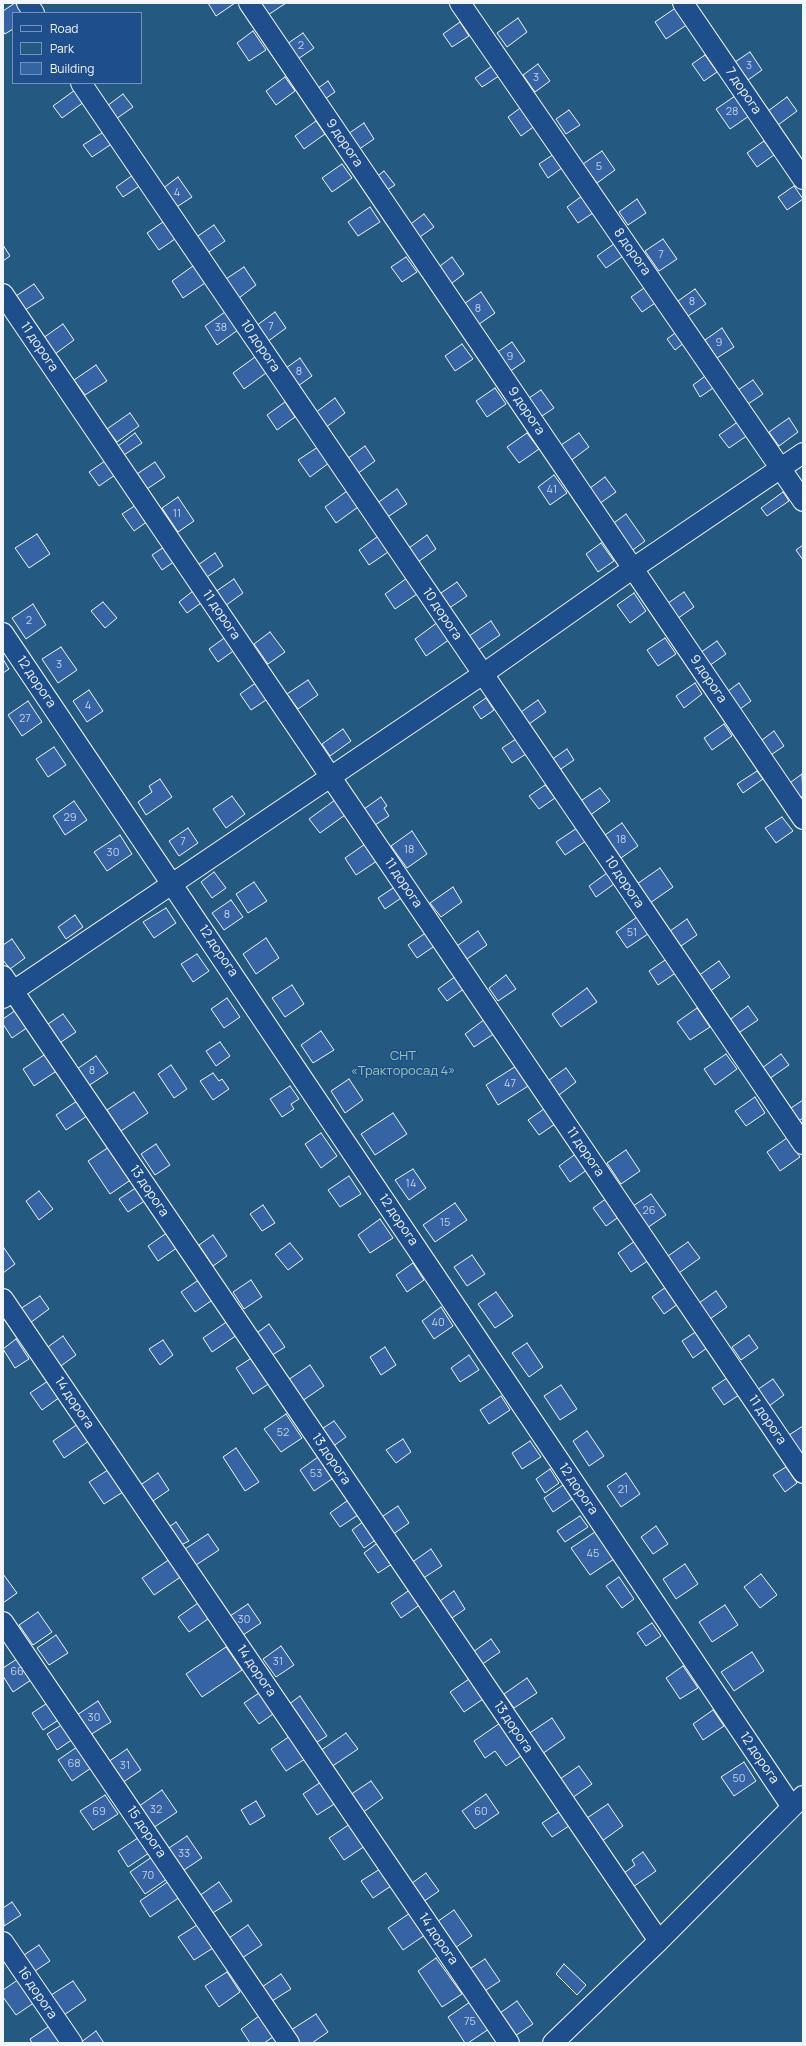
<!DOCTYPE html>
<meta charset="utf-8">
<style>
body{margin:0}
#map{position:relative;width:806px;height:2046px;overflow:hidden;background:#1f4e8c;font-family:Manrope,sans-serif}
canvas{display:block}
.frame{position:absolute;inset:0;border:4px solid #f2f6ff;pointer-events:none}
.legend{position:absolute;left:12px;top:12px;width:130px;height:72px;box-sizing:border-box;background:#1f4e8c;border:1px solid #7391ba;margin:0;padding:5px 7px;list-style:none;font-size:12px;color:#f2f6ff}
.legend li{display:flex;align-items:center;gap:8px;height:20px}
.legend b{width:20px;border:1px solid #7391ba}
</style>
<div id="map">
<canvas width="806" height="2046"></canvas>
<div class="frame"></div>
<ul class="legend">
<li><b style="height:5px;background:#1f4e8c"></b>Road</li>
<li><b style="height:11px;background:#245a82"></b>Park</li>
<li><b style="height:11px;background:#3563a3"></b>Building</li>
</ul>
</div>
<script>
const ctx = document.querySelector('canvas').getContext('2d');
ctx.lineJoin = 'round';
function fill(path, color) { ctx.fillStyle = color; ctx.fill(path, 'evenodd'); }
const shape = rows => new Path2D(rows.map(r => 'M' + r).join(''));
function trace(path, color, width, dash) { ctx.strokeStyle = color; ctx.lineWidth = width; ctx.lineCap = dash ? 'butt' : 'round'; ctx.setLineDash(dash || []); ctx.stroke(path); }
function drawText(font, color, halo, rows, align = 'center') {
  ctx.font = font + ' Manrope,sans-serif'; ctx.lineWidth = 3; ctx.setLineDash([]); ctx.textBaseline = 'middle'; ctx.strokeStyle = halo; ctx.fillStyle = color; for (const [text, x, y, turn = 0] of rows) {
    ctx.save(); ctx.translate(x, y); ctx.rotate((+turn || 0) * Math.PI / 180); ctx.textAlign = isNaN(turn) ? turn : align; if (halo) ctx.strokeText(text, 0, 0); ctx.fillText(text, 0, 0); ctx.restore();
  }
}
const green = shape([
 [3,3,803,3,803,2043,3,2043,3,3],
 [13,13,141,13,141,83,13,83,13,13]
]);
const building = shape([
 [15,3,24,13,13,13,13,29,5,34,3,31,3,11,15,3],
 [208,3,235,3,216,16,208,3],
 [260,3,286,3,268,15,260,3],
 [677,7,688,24,666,39,655,22,677,7],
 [518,18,527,32,507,47,497,33,518,18],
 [460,22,469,36,452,47,443,34,460,22],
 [253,31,266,50,249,61,237,43,253,31],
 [303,33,314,48,298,59,287,44,303,33],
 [750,52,762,70,748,80,735,62,750,52],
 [705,55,717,72,704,81,692,64,705,55],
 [495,64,502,74,482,87,475,78,495,64],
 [538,64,550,81,535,92,523,75,538,64],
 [285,77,295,91,276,105,266,91,285,77],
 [328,81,335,92,322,101,314,91,328,81],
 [75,90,84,102,62,118,53,106,75,90],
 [123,94,133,107,116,119,107,106,123,94],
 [735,96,749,116,730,129,716,109,735,96],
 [787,97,797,111,778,125,768,111,787,97],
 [523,106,536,125,521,136,508,117,523,106],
 [569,110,580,125,566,134,556,119,569,110],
 [316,121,325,134,304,149,295,136,316,121],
 [364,123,374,139,355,152,345,136,364,123],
 [105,131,113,143,92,157,83,145,105,131],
 [764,141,774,155,757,167,747,153,764,141],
 [602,151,615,170,597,183,583,164,602,151],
 [557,152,566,165,548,178,539,164,557,152],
 [342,164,352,178,332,192,322,178,342,164],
 [384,171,395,185,384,192,375,178,384,171],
 [133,175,141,185,123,197,116,187,133,175],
 [178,177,192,197,175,208,162,189,178,177],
 [794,186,803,199,787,210,778,197,794,186],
 [582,196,593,213,578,223,567,207,582,196],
 [637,199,646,213,628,225,619,212,637,199],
 [370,207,380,222,358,236,348,222,370,207],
 [424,214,434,227,417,239,408,226,424,214],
 [163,222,175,239,159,250,147,233,163,222],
 [214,225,225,241,206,254,195,238,214,225],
 [663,239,677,259,659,271,645,251,663,239],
 [618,241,626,254,606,268,597,256,618,241],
 [3,245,10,256,3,261,3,245],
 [406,257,417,272,402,282,391,267,406,257],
 [452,257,464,274,448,286,436,269,452,257],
 [193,266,205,283,183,298,172,281,193,266],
 [244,267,256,285,239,298,226,279,244,267],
 [34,284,44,298,25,310,16,296,34,284],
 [647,286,658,301,642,312,631,297,647,286],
 [695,289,706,304,688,316,678,301,695,289],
 [481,292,495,313,475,327,461,306,481,292],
 [225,312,238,330,217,345,205,326,225,312],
 [275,312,286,328,267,342,256,326,275,312],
 [63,324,74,340,55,354,43,338,63,324],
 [722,328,734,347,717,358,705,340,722,328],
 [678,331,685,342,675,350,667,339,678,331],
 [512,342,525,361,509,372,496,353,512,342],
 [462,344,473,359,455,371,445,356,462,344],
 [255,357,266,373,244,389,233,373,255,357],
 [300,358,312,376,298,386,286,368,300,358],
 [96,365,107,381,85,395,74,380,96,365],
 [708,374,716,386,700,397,693,385,708,374],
 [753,380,763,394,748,404,738,390,753,380],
 [495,388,506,404,487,417,476,401,495,388],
 [541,390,554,408,539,418,526,400,541,390],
 [335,398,345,413,325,428,315,413,335,398],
 [285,402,295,417,277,430,267,415,285,402],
 [130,413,139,426,117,442,107,429,130,413],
 [789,418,798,432,779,446,769,432,789,418],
 [739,421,748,435,729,448,719,435,739,421],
 [135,433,142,443,124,455,118,446,135,433],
 [527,433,539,449,519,463,507,447,527,433],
 [579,433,589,447,569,462,558,447,579,433],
 [365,446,375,461,357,474,347,459,365,446],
 [318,447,329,463,310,477,298,460,318,447],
 [105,461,115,475,99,486,89,472,105,461],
 [155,462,165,477,147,489,137,474,155,462],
 [554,475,567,493,550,505,538,487,554,475],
 [605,477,616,492,596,506,586,491,605,477],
 [397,489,407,504,386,518,376,504,397,489],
 [347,491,358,507,336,523,325,507,347,491],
 [783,492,789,501,767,516,761,508,783,492],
 [178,497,194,521,178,532,162,508,178,497],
 [136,505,148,521,134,531,122,514,136,505],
 [626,514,645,541,630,552,611,525,626,514],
 [37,534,50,554,29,568,15,548,37,534],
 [381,534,391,550,369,565,359,550,381,534],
 [427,535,436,549,418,562,409,548,427,535],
 [601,543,614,561,598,572,586,554,601,543],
 [167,545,178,559,162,570,152,555,167,545],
 [803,545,803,560,796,550,803,545],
 [215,553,223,566,207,577,198,565,215,553],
 [407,578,417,594,395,609,385,594,407,578],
 [234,579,243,593,225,606,215,592,234,579],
 [457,582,467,596,448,609,438,595,457,582],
 [193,591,201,603,187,613,179,602,193,591],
 [684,592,694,607,674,621,664,606,684,592],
 [634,593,646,611,630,623,617,605,634,593],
 [103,602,117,618,105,628,91,611,103,602],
 [33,604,46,625,26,639,12,618,33,604],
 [491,621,500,635,478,650,469,636,491,621],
 [438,622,450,639,426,656,415,639,438,622],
 [270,632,285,652,268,664,254,644,270,632],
 [227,636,236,649,218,662,209,649,227,636],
 [665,638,676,654,658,666,647,650,665,638],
 [717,641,726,654,706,668,697,655,717,641],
 [61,647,77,670,58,683,42,659,61,647],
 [3,659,9,669,3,673,3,659],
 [308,680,318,695,298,709,287,694,308,680],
 [257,682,269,698,251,710,240,694,257,682],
 [695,683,702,694,684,708,676,696,695,683],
 [739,683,751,701,736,712,724,694,739,683],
 [89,690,103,711,87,722,73,701,89,690],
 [486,698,494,710,481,719,473,707,486,698],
 [538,700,546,712,529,724,521,712,538,700],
 [28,701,42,722,22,736,8,715,28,701],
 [724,724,732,736,712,750,704,738,724,724],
 [343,729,351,741,330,756,322,744,343,729],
 [774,731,784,746,768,757,758,743,774,731],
 [516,739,526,754,512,763,502,748,516,739],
 [54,747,66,765,48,777,36,759,54,747],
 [567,749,574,760,558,771,551,760,567,749],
 [757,771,763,779,743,793,737,784,757,771],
 [802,774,803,796,798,799,787,785,802,774],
 [160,779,172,797,146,815,138,802,152,792,149,786,160,779],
 [545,785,555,798,539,809,529,796,545,785],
 [600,788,610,801,589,816,579,802,600,788],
 [232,796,245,814,226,828,213,809,232,796],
 [381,797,387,806,384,808,389,816,375,825,364,809,381,797],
 [335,800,345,815,320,833,309,819,335,800],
 [74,801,87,820,65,835,53,816,74,801],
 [782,817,793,831,776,843,765,828,782,817],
 [622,823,638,846,621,858,605,835,622,823],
 [188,828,198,843,179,856,169,841,188,828],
 [577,828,586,841,565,855,556,842,577,828],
 [412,831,427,854,407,868,391,846,412,831],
 [120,835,132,854,107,871,94,852,120,835],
 [368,842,380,859,356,875,345,858,368,842],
 [660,868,673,887,650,903,637,884,660,868],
 [214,872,226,888,212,898,201,882,214,872],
 [607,873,614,884,596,897,589,886,607,873],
 [254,882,267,901,248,913,236,894,254,882],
 [396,886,404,896,385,909,378,898,396,886],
 [453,887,462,902,441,917,430,903,453,887],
 [231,900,243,917,224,930,212,913,231,900],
 [166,908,176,923,154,938,143,922,166,908],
 [75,915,83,927,66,939,58,927,75,915],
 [637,917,648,934,627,948,616,932,637,917],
 [687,919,697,935,681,946,670,931,687,919],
 [478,931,487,945,467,959,457,946,478,931],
 [427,932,436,945,417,958,408,945,427,932],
 [266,938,279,958,256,974,243,954,266,938],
 [12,939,25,958,10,969,3,960,3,945,12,939],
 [197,954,209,971,193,982,181,964,197,954],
 [668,958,677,972,658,985,649,971,668,958],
 [719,961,730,977,709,992,698,976,719,961],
 [506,975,516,989,498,1001,489,988,506,975],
 [456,976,465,988,447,1001,438,989,456,976],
 [292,985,304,1004,285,1017,272,998,292,985],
 [587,988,597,1002,561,1027,552,1014,587,988],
 [227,998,240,1017,224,1028,211,1009,227,998],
 [748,1006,758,1020,737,1034,728,1021,748,1006],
 [697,1008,710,1027,690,1040,677,1022,697,1008],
 [16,1010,28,1027,12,1038,3,1024,3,1019,16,1010],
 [63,1014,76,1032,58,1044,45,1026,63,1014],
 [485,1019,495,1033,474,1047,465,1034,485,1019],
 [321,1031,334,1050,313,1063,301,1045,321,1031],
 [220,1042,230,1056,216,1066,206,1051,220,1042],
 [47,1053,58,1070,34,1086,23,1069,47,1053],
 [726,1054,737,1069,715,1085,704,1069,726,1054],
 [781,1054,789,1065,769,1079,762,1068,781,1054],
 [96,1056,108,1073,88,1086,77,1069,96,1056],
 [521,1063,533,1083,498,1105,486,1085,521,1063],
 [171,1065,187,1089,174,1098,158,1074,171,1065],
 [566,1068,576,1082,559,1095,549,1080,566,1068],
 [213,1073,219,1081,222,1079,229,1089,213,1100,200,1081,213,1073],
 [349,1079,363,1100,345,1113,331,1091,349,1079],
 [290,1086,299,1099,291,1104,294,1109,282,1117,270,1099,290,1086],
 [134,1092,148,1113,121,1131,107,1110,134,1092],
 [755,1097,765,1113,746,1126,735,1111,755,1097],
 [80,1099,90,1114,66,1130,56,1115,80,1099],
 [803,1100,803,1118,797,1122,788,1110,803,1100],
 [544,1109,555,1124,539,1135,528,1120,544,1109],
 [393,1113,407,1134,375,1155,361,1134,393,1113],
 [321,1133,337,1156,321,1168,305,1144,321,1133],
 [787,1138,800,1157,780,1171,767,1152,787,1138],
 [156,1144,170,1165,155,1175,141,1154,156,1144],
 [109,1147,132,1179,110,1194,88,1161,109,1147],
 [626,1150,640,1171,621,1184,607,1163,626,1150],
 [577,1153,588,1169,570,1182,559,1166,577,1153],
 [413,1169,426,1188,409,1200,395,1180,413,1169],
 [349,1176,361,1194,340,1207,328,1190,349,1176],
 [137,1187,146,1200,128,1212,119,1199,137,1187],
 [39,1191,53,1209,39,1220,26,1201,39,1191],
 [651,1194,666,1215,647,1228,633,1206,651,1194],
 [607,1198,620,1216,606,1226,593,1208,607,1198],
 [455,1203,467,1220,435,1242,423,1225,455,1203],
 [263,1205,275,1223,262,1231,250,1214,263,1205],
 [380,1219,393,1238,370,1253,358,1235,380,1219],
 [168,1232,178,1247,158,1261,148,1246,168,1232],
 [213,1235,227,1256,213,1266,199,1245,213,1235],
 [635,1241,649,1260,631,1272,618,1253,635,1241],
 [688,1242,700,1258,679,1273,668,1256,688,1242],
 [290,1243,303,1259,288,1270,275,1254,290,1243],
 [4,1248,15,1264,3,1273,3,1249,4,1248],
 [472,1255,485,1274,467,1286,454,1267,472,1255],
 [413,1263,424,1280,407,1292,396,1275,413,1263],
 [200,1279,214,1299,195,1312,181,1292,200,1279],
 [251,1280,262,1297,244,1309,233,1292,251,1280],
 [666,1287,678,1304,664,1314,652,1297,666,1287],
 [716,1291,727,1307,710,1319,699,1303,716,1291],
 [496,1292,513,1316,495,1328,478,1304,496,1292],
 [40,1296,49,1309,30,1323,20,1309,40,1296],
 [441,1307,453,1326,434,1339,422,1321,441,1307],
 [228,1321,237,1335,212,1352,203,1338,228,1321],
 [269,1324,285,1347,269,1357,254,1335,269,1324],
 [700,1329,711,1345,693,1358,682,1341,700,1329],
 [749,1335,758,1348,741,1360,732,1347,749,1335],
 [63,1336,76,1355,58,1368,45,1349,63,1336],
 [16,1339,29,1359,15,1368,3,1349,16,1339],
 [163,1340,173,1355,160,1365,149,1349,163,1340],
 [527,1343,543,1367,529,1377,512,1353,527,1343],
 [385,1347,396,1365,381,1375,370,1357,385,1347],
 [469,1355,479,1370,460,1382,451,1368,469,1355],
 [253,1357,270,1383,253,1394,236,1368,253,1357],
 [310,1365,324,1386,302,1401,288,1380,310,1365],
 [730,1376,742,1393,724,1405,712,1388,730,1376],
 [773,1379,784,1395,769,1406,757,1390,773,1379],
 [48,1381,60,1397,42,1410,30,1393,48,1381],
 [561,1385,577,1409,560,1420,544,1396,561,1385],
 [501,1396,510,1410,489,1424,480,1410,501,1396],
 [286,1414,302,1438,281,1452,264,1429,286,1414],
 [334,1421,346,1437,332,1447,320,1430,334,1421],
 [78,1424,89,1441,64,1458,53,1441,78,1424],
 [803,1426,803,1451,801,1453,789,1435,803,1426],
 [587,1431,604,1456,589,1466,573,1441,587,1431],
 [403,1439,411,1452,396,1463,386,1450,403,1439],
 [530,1441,541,1457,522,1469,512,1453,530,1441],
 [236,1448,259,1482,245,1491,223,1457,236,1448],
 [318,1457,332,1479,314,1491,300,1470,318,1457],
 [786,1467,797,1483,785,1492,773,1475,786,1467],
 [550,1469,559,1483,545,1493,536,1479,550,1469],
 [108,1470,123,1492,104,1504,89,1482,108,1470],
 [158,1473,169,1490,150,1503,139,1486,158,1473],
 [626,1473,640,1494,621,1507,607,1486,626,1473],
 [563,1485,572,1499,553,1512,544,1498,563,1485],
 [351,1498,361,1513,340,1527,330,1513,351,1498],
 [398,1506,409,1523,392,1535,380,1518,398,1506],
 [580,1516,588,1527,565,1542,557,1531,580,1516],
 [364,1521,377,1539,364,1548,352,1530,364,1521],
 [176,1522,189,1541,181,1545,169,1527,176,1522],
 [656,1526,668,1544,653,1554,641,1537,656,1526],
 [595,1532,614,1559,590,1575,571,1548,595,1532],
 [208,1534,219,1550,196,1565,185,1549,208,1534],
 [380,1541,395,1562,378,1573,364,1553,380,1541],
 [431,1549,442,1566,422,1579,411,1563,431,1549],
 [170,1559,182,1576,154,1595,142,1578,170,1559],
 [685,1564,698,1584,676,1599,663,1579,685,1564],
 [3,1574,17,1593,3,1603,3,1574],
 [761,1574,777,1595,760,1608,744,1587,761,1574],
 [619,1577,634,1599,622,1608,606,1586,619,1577],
 [411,1589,421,1604,401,1618,391,1603,411,1589],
 [454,1591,465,1609,449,1620,437,1603,454,1591],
 [201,1601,211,1617,189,1632,178,1617,201,1601],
 [248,1604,261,1623,240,1637,227,1618,248,1604],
 [725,1605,738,1625,712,1642,699,1622,725,1605],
 [38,1612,52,1632,33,1645,19,1625,38,1612],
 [652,1623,661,1636,646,1646,637,1633,652,1623],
 [56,1635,68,1653,49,1665,37,1648,56,1635],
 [491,1639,500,1652,481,1665,473,1652,491,1639],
 [281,1646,294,1665,276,1677,263,1659,281,1646],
 [226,1647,242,1670,202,1697,186,1674,226,1647],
 [752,1652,764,1671,734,1691,721,1672,752,1652],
 [20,1657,34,1678,13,1692,3,1676,3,1668,20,1657],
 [683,1666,698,1688,680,1699,666,1678,683,1666],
 [472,1677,486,1697,464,1712,450,1692,472,1677],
 [527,1678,537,1693,514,1708,504,1694,527,1678],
 [262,1691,276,1712,259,1724,244,1703,262,1691],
 [300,1696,327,1736,314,1744,288,1705,300,1696],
 [98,1701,111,1722,90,1735,77,1715,98,1701],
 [49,1702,60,1719,43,1730,32,1713,49,1702],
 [713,1710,724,1726,703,1740,693,1724,713,1710],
 [552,1718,565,1738,542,1754,528,1734,552,1718],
 [503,1721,525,1753,506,1766,495,1751,485,1758,474,1741,503,1721],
 [63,1724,73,1739,57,1750,47,1734,63,1724],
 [346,1733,358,1749,331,1767,320,1751,346,1733],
 [290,1736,305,1759,286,1771,271,1749,290,1736],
 [77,1747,91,1768,72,1781,58,1760,77,1747],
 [127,1749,141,1770,122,1783,108,1762,127,1749],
 [744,1762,756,1781,734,1796,721,1777,744,1762],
 [579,1766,592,1784,572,1798,560,1779,579,1766],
 [371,1781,383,1798,362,1813,350,1795,371,1781],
 [321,1782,336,1803,317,1815,303,1794,321,1782],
 [162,1790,177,1812,150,1830,135,1809,162,1790],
 [486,1794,499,1813,475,1829,462,1811,486,1794],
 [105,1795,118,1814,93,1830,80,1811,105,1795],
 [256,1801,265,1816,250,1825,241,1810,256,1801],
 [608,1804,623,1826,602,1841,587,1818,608,1804],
 [562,1810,572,1824,552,1837,542,1823,562,1810],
 [350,1824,365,1846,344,1860,329,1838,350,1824],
 [187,1836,202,1858,181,1872,166,1850,187,1836],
 [138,1838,149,1853,128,1867,118,1851,138,1838],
 [643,1852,656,1871,633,1887,624,1873,635,1865,632,1860,643,1852],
 [152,1857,167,1879,145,1894,130,1872,152,1857],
 [380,1869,391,1886,373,1898,361,1881,380,1869],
 [426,1873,439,1891,420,1904,408,1886,426,1873],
 [169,1881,180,1897,150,1917,140,1901,169,1881],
 [219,1882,232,1901,211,1914,199,1896,219,1882],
 [12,1902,21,1915,4,1926,3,1908,12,1902],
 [454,1910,472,1936,452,1950,434,1924,454,1910],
 [410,1913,425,1935,403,1950,388,1928,410,1913],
 [197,1925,213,1948,194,1960,178,1937,197,1925],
 [248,1925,262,1945,242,1958,229,1938,248,1925],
 [39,1945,50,1961,32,1973,21,1957,39,1945],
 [436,1958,462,1994,442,2007,418,1971,436,1958],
 [485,1959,500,1981,480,1994,465,1972,485,1959],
 [564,1964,586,1985,577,1995,556,1974,564,1964],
 [227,1972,240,1992,219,2007,205,1986,227,1972],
 [281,1974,291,1989,272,2001,262,1987,281,1974],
 [22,1977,38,2000,16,2015,3,1997,3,1990,22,1977],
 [73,1981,86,2000,61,2017,48,1997,73,1981],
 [473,2000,492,2027,468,2043,465,2043,448,2017,473,2000],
 [517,2001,533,2024,515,2036,500,2013,517,2001],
 [316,2014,328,2032,312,2043,300,2043,291,2030,316,2014],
 [259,2016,273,2037,264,2043,250,2043,241,2029,259,2016],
 [54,2023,67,2043,32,2043,30,2039,54,2023],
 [96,2031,104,2043,80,2043,96,2031]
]);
const street = shape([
 [27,3,34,13],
 [249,3,803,819],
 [460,3,803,501],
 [683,3,803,179],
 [81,83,803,1144],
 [3,294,803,1473],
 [3,633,792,1807],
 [3,976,659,1941],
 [3,998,483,674,632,569,803,453],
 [3,1299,509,2043],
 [3,1622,289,2043],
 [3,1942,72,2043],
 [553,2043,659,1941,803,1796]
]);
const numberNames = [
 ["2",301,46],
 ["3",749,66],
 ["3",536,78],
 ["28",732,112],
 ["5",599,167],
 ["4",177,193],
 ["7",661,255],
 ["8",692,302],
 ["8",478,309],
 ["7",271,327],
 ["38",221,328],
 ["9",719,343],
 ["9",510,357],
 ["8",299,372],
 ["41",552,490],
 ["11",177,514],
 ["2",29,621],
 ["3",59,665],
 ["4",88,706],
 ["27",25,719],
 ["29",70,818],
 ["18",621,840],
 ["7",183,842],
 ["18",409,850],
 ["30",113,853],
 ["8",227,915],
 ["51",632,933],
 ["8",92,1071],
 ["47",510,1084],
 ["14",411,1184],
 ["26",649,1211],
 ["15",445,1223],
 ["40",438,1323],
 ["52",283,1433],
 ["53",316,1474],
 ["21",623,1490],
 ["45",593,1554],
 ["30",244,1620],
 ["31",278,1662],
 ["66",17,1672],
 ["30",94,1718],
 ["68",74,1764],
 ["31",125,1766],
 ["50",739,1779],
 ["32",156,1810],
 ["69",99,1812],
 ["60",481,1812],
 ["33",184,1854],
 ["70",148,1876],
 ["75",470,2022]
];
const streetNames = [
 ["7 дорога",743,91,56],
 ["9 дорога",344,143,56],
 ["8 дорога",632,252,55],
 ["10 дорога",260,346,56],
 ["11 дорога",39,347,56],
 ["9 дорога",526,411,56],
 ["10 дорога",442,614,56],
 ["11 дорога",221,615,56],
 ["9 дорога",708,679,56],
 ["12 дорога",36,682,56],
 ["10 дорога",624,882,56],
 ["11 дорога",403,883,56],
 ["12 дорога",218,951,56],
 ["11 дорога",585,1152,56],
 ["13 дорога",149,1191,56],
 ["12 дорога",398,1220,56],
 ["14 дорога",74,1403,56],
 ["11 дорога",767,1420,56],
 ["13 дорога",331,1459,56],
 ["12 дорога",578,1489,56],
 ["14 дорога",256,1671,56],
 ["13 дорога",513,1727,56],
 ["12 дорога",759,1758,56],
 ["15 дорога",146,1832,56],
 ["14 дорога",438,1939,56],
 ["16 дорога",37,1993,56]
];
const parkNames = [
 ["СНТ",403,1056],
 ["«Тракторосад 4»",403,1071]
];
fill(green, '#245a82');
trace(green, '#a8bbd7', 1);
fill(building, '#3563a3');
trace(building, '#f2f6ff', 1);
trace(street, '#f2f6ff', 22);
trace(street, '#1f4e8c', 20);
drawText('11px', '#c3d1e8', null, numberNames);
drawText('13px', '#f2f6ff', '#1f4e8c', streetNames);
drawText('13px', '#97c8a6', '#1f4e8c', parkNames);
</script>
